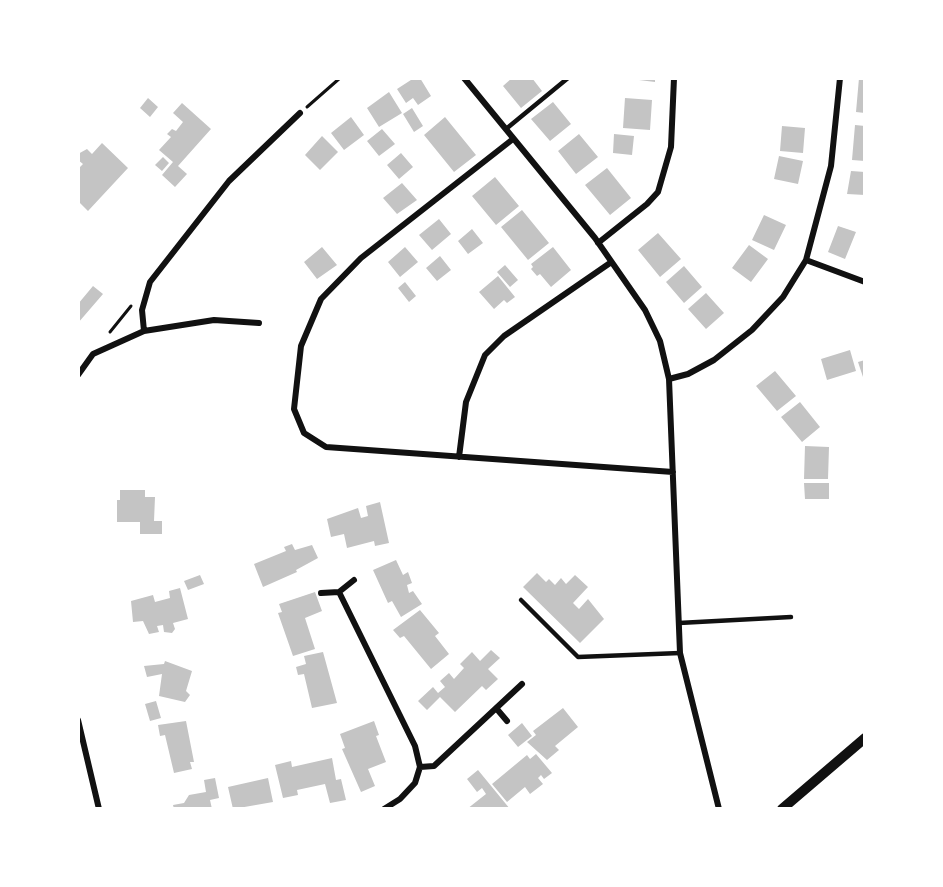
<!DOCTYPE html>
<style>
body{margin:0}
#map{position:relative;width:943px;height:887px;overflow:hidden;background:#fff;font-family:Mulish,sans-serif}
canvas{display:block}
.frame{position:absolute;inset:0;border:80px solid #fff;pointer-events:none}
</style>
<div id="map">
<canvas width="943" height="887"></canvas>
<div class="frame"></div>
</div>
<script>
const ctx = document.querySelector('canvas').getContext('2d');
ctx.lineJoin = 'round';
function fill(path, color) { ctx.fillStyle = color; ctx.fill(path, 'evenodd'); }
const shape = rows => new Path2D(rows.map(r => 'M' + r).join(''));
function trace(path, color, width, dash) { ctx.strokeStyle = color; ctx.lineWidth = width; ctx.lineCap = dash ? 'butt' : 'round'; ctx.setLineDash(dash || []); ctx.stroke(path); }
const building = shape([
 [414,78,420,78,431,96,418,105,413,98,406,103,397,89],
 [512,78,532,78,542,91,521,108,503,86],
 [623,78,655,78,655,82],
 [859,78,865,79,865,113,856,112],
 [389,92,402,113,379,127,367,108],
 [148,98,158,107,150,117,140,108],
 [625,98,652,100,650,130,623,128],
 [553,102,571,124,550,141,531,119],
 [182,103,211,129,178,166,187,174,175,187,162,175,173,162,159,150,171,137,167,134,172,129,176,131,183,122,173,113],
 [412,108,423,126,414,132,403,114],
 [351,117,364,135,344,150,331,133],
 [445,117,476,155,454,172,424,135],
 [855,125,865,126,865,161,852,160],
 [782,126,805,128,803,153,780,151],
 [382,129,395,144,379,156,367,141],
 [579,134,598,157,576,174,558,151],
 [614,134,634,136,632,155,613,153],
 [322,136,338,152,320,170,305,155],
 [102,143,128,168,88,211,78,201,78,169,83,164,78,160,78,154,87,149,92,154],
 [401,153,413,167,399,179,387,165],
 [779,156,803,161,798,184,774,179],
 [163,157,169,163,162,171,155,165],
 [607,168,631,198,610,215,585,185],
 [851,171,865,172,865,195,847,194],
 [495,177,519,206,496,225,472,196],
 [402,183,417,200,397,214,383,198],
 [522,210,549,243,528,260,501,227],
 [764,215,786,225,774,250,752,240],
 [439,219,451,234,432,250,419,235],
 [838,226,856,232,845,259,828,252],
 [472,229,483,243,468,254,458,241],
 [658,233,681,259,660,277,638,250],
 [749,245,768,259,751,282,732,268],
 [322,247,337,265,317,279,304,262],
 [405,247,418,262,400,277,388,262],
 [553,247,571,270,551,287,540,274,537,276,531,269,533,267,531,264],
 [440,256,451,270,437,281,426,268],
 [505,265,518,280,510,287,497,272],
 [684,266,702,287,684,303,666,282],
 [498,276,515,297,507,303,504,300,494,309,479,292],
 [405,282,416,296,409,302,398,288],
 [93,286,103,294,78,323,78,304],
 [706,293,724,313,706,329,688,309],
 [850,350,856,371,827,380,821,359],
 [865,360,865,383,858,362],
 [775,371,796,396,777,411,756,386],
 [800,402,820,427,802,442,781,417],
 [805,446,829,447,828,479,804,479],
 [804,483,829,483,829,499,805,499],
 [120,490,145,490,145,497,155,497,154,521,162,521,162,534,140,534,140,522,117,522,117,500,120,500],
 [380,502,389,543,375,546,374,541,347,548,344,534,331,537,327,519,358,508,361,518,368,516,366,506],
 [292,544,295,550,312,545,318,558,296,570,297,572,263,587,254,564,286,551,284,547],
 [396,560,403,575,408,572,412,583,407,585,409,593,413,591,422,604,401,617,392,601,388,603,373,570],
 [537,573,546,582,549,579,555,585,561,578,566,584,575,575,588,587,573,603,579,609,588,599,604,619,580,643,523,587],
 [200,575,204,584,188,590,184,581],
 [180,588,188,619,173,623,175,629,172,633,164,632,163,625,157,626,159,632,149,634,143,621,133,622,131,601,153,595,155,602,170,598,169,591],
 [315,592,322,611,305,618,315,649,293,656,278,613,282,612,279,604],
 [420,610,439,633,435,636,449,654,431,669,404,636,400,638,393,630],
 [491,650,500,658,488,669,498,679,486,690,482,686,455,712,440,697,427,710,418,701,433,687,438,693,445,687,440,681,449,673,454,679,464,668,460,664,472,652,480,661],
 [323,652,337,703,312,708,304,674,298,675,296,667,306,664,304,656],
 [165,661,192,671,186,691,190,695,185,702,159,696,162,674,147,677,144,666,164,664],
 [156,701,161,718,150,721,145,704],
 [563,708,578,727,555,746,559,750,547,760,527,742,536,735,533,731],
 [186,721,194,762,190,762,192,769,174,773,165,735,160,736,158,725],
 [374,721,379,735,376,736,386,762,368,769,375,786,361,792,342,749,345,748,340,734],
 [522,723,532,736,518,747,508,735],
 [536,754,552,773,544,779,541,775,538,778,543,784,530,794,525,787,507,802,492,784,527,755,530,759],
 [332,758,336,780,341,779,346,800,330,803,325,784,297,790,298,795,283,798,275,765,291,761,292,767],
 [478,770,510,809,467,809,486,794,482,788,477,792,467,779],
 [215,778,219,798,210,800,212,809,174,809,173,805,184,803,189,795,206,792,204,780],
 [268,778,273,802,233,809,228,787]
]);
const path = shape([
 [307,107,340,78],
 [110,332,131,306]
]);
const service = shape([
 [506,129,568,78],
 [521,600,578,657,680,653],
 [679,623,791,617]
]);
const minor = shape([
 [464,78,595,238,645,310,660,341,669,379,680,653,719,809],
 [513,139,361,258,321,299,301,346,294,409,304,433,326,447,673,472],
 [598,243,647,204,658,192,671,147,674,78],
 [806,260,865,282],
 [144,331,214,320,259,323],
 [78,375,93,354,144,331,142,310,150,282,229,181,300,113],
 [669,379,688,374,714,360,752,330,783,297,806,260,831,166,840,78],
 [459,457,466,402,485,355,504,336,610,263],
 [339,592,415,746,420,767],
 [321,593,339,592,354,580],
 [496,708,507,721],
 [78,720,99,809],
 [384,809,400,799,415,783,420,767,434,766,522,684]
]);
const tertiary = shape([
 [782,809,865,738]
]);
fill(building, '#c4c4c4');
trace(path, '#111', 3);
trace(service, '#111', 4.5);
trace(minor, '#111', 6);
trace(tertiary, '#111', 10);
</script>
